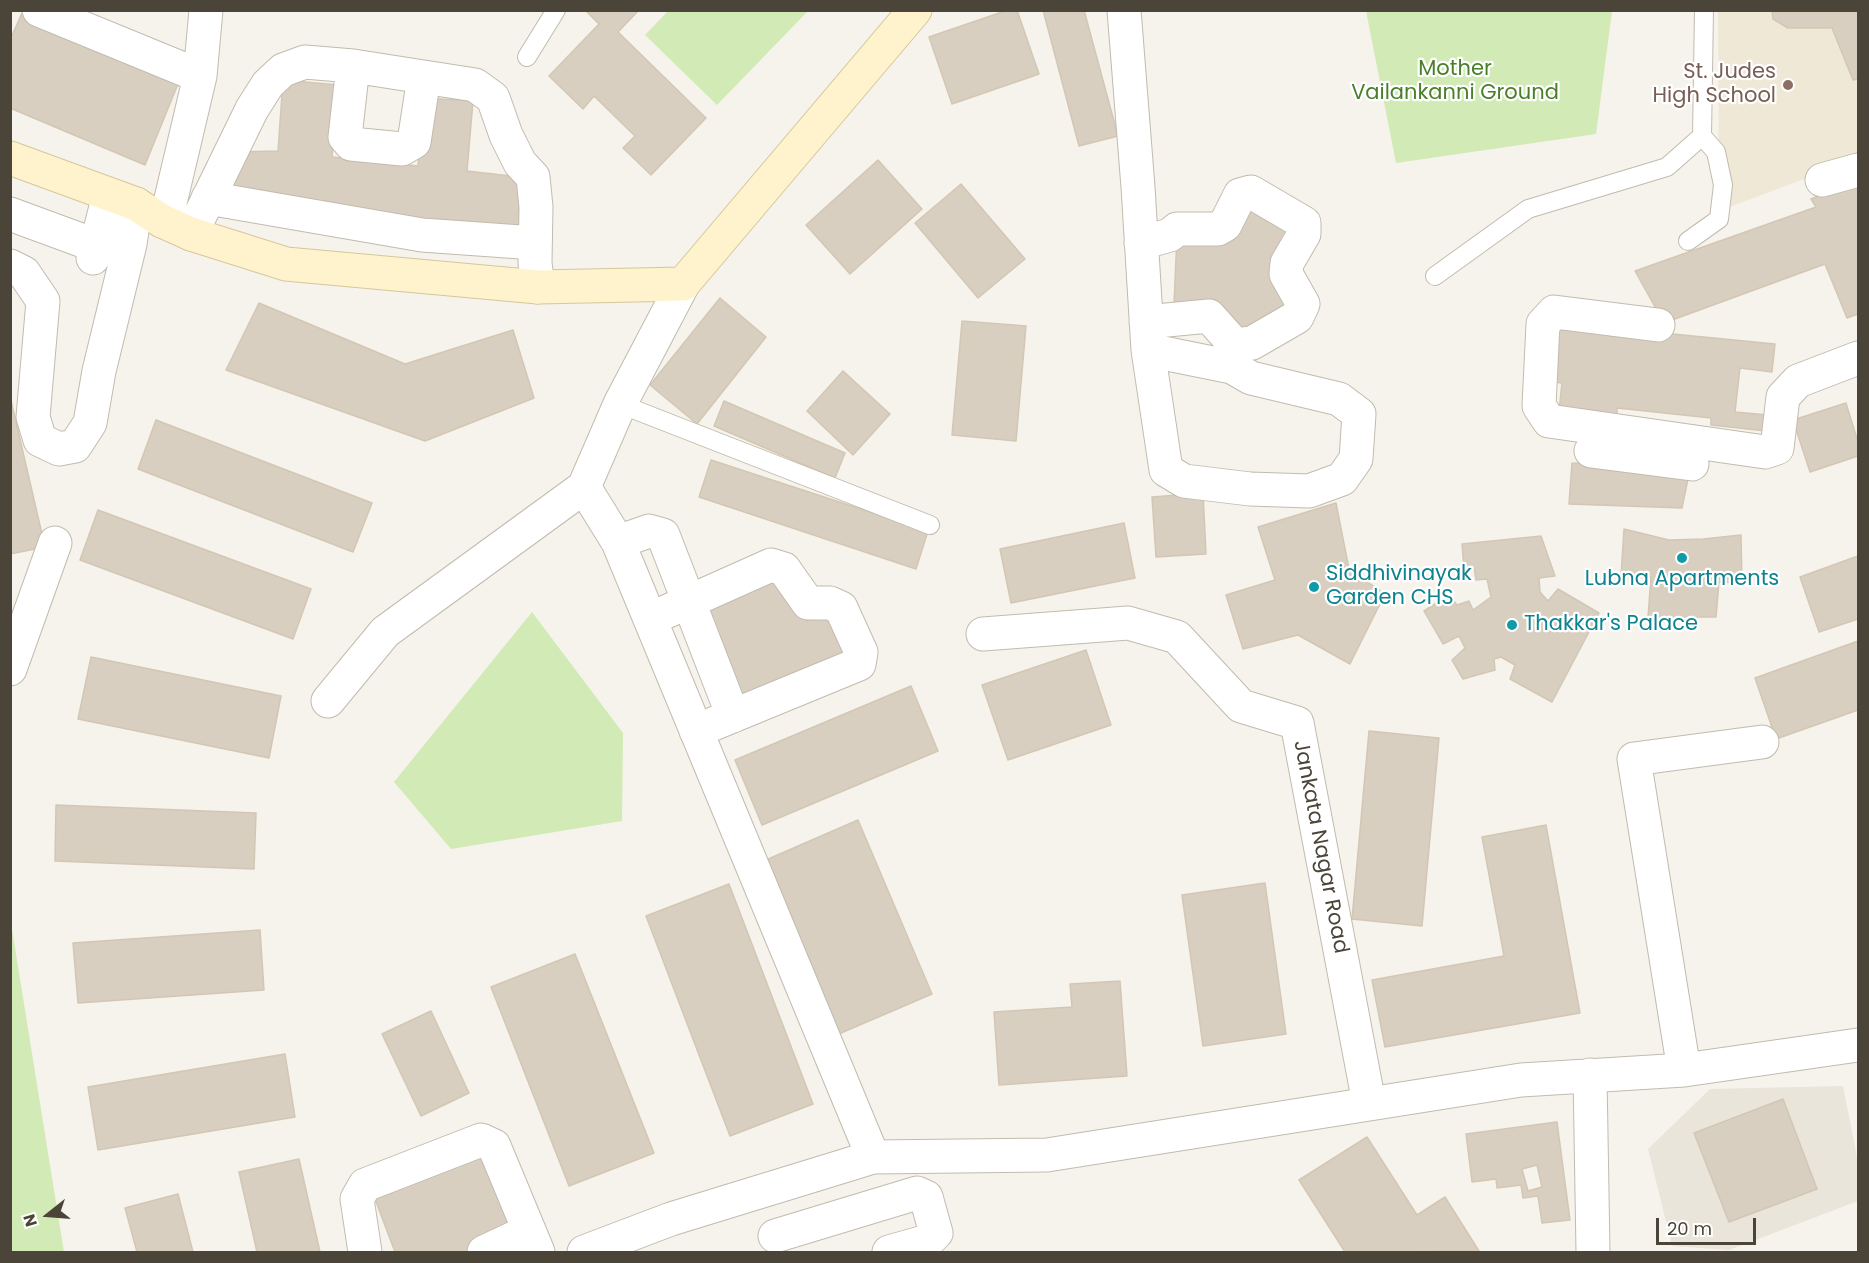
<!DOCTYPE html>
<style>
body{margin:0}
#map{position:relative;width:1869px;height:1263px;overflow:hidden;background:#f6f3ec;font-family:Poppins,sans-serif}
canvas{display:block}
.frame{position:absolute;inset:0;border:12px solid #4b4439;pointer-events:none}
.north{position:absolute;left:18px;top:1185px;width:60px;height:60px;-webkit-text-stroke:4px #fff;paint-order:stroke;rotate:253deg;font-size:16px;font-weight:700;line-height:24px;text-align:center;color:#4b4439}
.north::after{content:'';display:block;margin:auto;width:21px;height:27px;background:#4b4439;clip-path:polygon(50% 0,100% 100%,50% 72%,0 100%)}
.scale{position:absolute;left:1656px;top:1218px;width:100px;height:27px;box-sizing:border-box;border:3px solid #4b4439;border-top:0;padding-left:8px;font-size:18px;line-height:21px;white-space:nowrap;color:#4b4439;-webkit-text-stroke:4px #fff;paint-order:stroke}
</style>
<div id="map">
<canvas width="1869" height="1263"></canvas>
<div class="frame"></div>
<div class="north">N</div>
<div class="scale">20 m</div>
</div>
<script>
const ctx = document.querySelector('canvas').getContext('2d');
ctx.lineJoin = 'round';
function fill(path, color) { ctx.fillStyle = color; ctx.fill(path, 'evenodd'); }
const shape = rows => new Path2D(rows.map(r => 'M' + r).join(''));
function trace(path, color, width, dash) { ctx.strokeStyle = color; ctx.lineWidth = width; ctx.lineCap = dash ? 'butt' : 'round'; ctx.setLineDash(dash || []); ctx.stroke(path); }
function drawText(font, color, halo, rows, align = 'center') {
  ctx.font = font + ' Poppins,sans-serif'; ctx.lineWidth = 4.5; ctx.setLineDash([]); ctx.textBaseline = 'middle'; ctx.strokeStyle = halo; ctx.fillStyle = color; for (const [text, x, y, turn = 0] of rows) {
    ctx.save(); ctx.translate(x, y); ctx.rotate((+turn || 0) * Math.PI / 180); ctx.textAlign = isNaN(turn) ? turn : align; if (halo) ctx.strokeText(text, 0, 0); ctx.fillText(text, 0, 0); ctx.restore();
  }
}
const residential = shape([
 [1843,1086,1858,1162,1858,1201,1729,1250,1672,1246,1648,1149,1710,1089]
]);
const education = shape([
 [1718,11,1858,11,1858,159,1719,211]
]);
const green = shape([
 [668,11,668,10,808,11,717,105,645,35],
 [1366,11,1612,11,1596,134,1396,163],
 [532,612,623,733,622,821,451,849,394,782],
 [10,923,11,923,64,1252,11,1252]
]);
const building = shape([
 [585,10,639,10,618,32,706,118,651,175,623,148,635,136,594,96,583,109,549,76,599,24,585,10],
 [1008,10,1017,10,1039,74,952,104,929,37,1008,10],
 [1043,10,1084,10,1118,136,1079,146,1043,10],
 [1772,10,1858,10,1858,79,1853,80,1832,28,1788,28,1773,19,1772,10],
 [22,13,180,79,145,165,10,108,10,40,22,13],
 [283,80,338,85,332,157,418,166,424,98,473,101,467,171,528,178,522,234,226,194,237,152,278,151,283,80],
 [878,160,922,209,850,274,806,225,878,160],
 [1858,180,1858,314,1847,318,1825,264,1664,323,1635,271,1816,207,1811,199,1858,180],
 [961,184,1025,259,978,298,915,223,961,184],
 [1248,196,1301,228,1293,304,1241,336,1216,300,1174,304,1177,236,1248,196],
 [720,298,766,337,697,424,650,385,720,298],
 [259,303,405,364,513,330,534,398,425,441,226,370,259,303],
 [962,321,1026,326,1016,441,952,435,962,321],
 [1550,322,1775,344,1772,372,1740,368,1735,412,1768,415,1766,431,1711,425,1711,418,1617,408,1617,416,1559,410,1562,383,1545,381,1550,322],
 [843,371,890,414,853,455,807,411,843,371],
 [10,396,45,547,10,554,10,396],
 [724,401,845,453,835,478,714,426,724,401],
 [1846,403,1858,442,1858,456,1810,472,1793,420,1846,403],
 [156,420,372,503,353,552,138,469,156,420],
 [711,460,928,531,916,569,699,497,711,460],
 [1572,463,1690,469,1682,508,1569,504,1572,463],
 [1203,493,1206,554,1156,557,1152,497,1203,493],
 [1336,503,1349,569,1385,594,1350,664,1298,635,1243,649,1226,595,1275,580,1258,527,1336,503],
 [98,510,311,589,293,639,80,560,98,510],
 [1124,523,1135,578,1011,603,1000,549,1124,523],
 [1624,529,1669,540,1703,539,1741,535,1742,583,1719,582,1716,617,1648,617,1651,577,1621,576,1624,529],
 [1541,536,1555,576,1539,578,1540,592,1548,601,1558,589,1599,613,1552,702,1510,679,1515,665,1501,657,1494,659,1495,670,1463,679,1452,660,1465,648,1459,636,1443,644,1424,611,1449,595,1457,605,1469,601,1473,610,1491,597,1487,579,1476,580,1474,567,1464,568,1462,544,1541,536],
 [1858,556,1858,619,1819,632,1800,577,1858,556],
 [774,572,802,611,807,621,835,613,853,658,735,698,693,606,774,572],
 [1858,641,1858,710,1776,739,1755,678,1858,641],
 [1086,650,1111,725,1008,760,982,685,1086,650],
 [91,657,281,696,269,758,78,719,91,657],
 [911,686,938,751,762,825,735,760,911,686],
 [1369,731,1439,738,1422,926,1352,919,1369,731],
 [56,805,256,813,254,869,55,861,56,805],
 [858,820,932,994,834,1036,759,863,858,820],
 [1546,825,1580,1013,1385,1047,1372,980,1504,956,1482,837,1546,825],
 [1265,883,1286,1034,1203,1046,1182,895,1265,883],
 [729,884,813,1104,730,1136,646,916,729,884],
 [260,930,264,990,78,1003,73,943,260,930],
 [575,954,654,1153,569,1186,491,987,575,954],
 [1120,981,1127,1076,999,1085,994,1012,1072,1007,1070,984,1120,981],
 [431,1011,469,1093,421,1116,382,1034,431,1011],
 [285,1054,295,1117,98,1150,88,1087,285,1054],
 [1783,1099,1817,1189,1729,1222,1694,1133,1783,1099],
 [1557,1122,1570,1220,1542,1223,1538,1196,1523,1198,1521,1185,1497,1188,1496,1179,1472,1182,1466,1134,1557,1122],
 [1537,1165,1542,1187,1528,1191,1522,1169,1537,1165],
 [1367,1137,1417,1215,1445,1197,1479,1251,1345,1252,1299,1180,1367,1137],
 [486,1148,521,1228,464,1252,395,1252,372,1191,486,1148],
 [299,1159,320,1252,257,1252,239,1172,299,1159],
 [178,1194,193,1252,137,1252,125,1208,178,1194]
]);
const lane = shape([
 [527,57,556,10],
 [1688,241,1719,219,1723,185,1716,152,1702,136],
 [1435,276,1528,209,1667,167,1702,136,1704,10],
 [620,404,930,525]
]);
const street = shape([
 [39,10,200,76],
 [1124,10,1138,187,1148,350,1166,470,1184,481,1250,489,1309,491,1342,479,1356,459,1359,414,1339,399,1251,378,1232,367,1148,350],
 [353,66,345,137,351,144,402,149,414,142,424,77],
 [1822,180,1858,170],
 [208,198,422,235,535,243],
 [10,214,97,246],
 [162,221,170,203,200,76,206,10],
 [191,234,252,109,268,84,283,70,305,62,353,66,475,85,493,98,506,135,520,163,533,177,536,207,535,263,538,287],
 [1141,243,1170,235,1177,229,1218,229,1225,225,1240,195,1251,192,1304,223,1304,234,1287,263,1286,274,1303,304,1297,317,1252,343,1235,345,1209,316,1146,322],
 [93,258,109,195],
 [10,266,24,273,43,301,33,417,40,440,59,449,75,446,90,423,99,371,130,244,136,204],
 [1658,325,1554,312,1543,324,1539,406,1549,421,1765,452,1777,448,1783,397,1798,381,1858,358],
 [1591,451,1692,464],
 [584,487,618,542,873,1157],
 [618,542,649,531,663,535,733,716],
 [650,619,771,565,784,569,808,603,830,603,841,608,861,652,859,664,696,731],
 [983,634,1128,623,1177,637,1241,706,1297,723,1369,1103],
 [10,669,55,543],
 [328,701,385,632,584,487,620,404,683,284],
 [1684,1070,1634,759,1762,742],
 [1590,1075,1593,1252],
 [775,1236,917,1193,926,1197,936,1233,928,1241,889,1252],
 [365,1252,357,1199,365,1185,481,1140,494,1146,538,1252],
 [484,1252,529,1231],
 [584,1252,671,1219,873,1157,1047,1155,1521,1080,1684,1070,1858,1045]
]);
const secondary = shape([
 [10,158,136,204,162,221,191,234,286,264,538,287,683,284,915,10]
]);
const markers = [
 [1788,85,6,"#8d6e63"],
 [1682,558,6,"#0f9aa8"],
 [1314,587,6,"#0f9aa8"],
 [1512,625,6,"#0f9aa8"]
];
const parkNames = [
 ["Mother",1455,70],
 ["Vailankanni Ground",1455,94]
];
const educationNames = [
 ["St. Judes",1776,73],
 ["High School",1776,97]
];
const cultureNames = [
 ["Siddhivinayak",1326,575],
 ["Garden CHS",1326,599],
 ["Lubna Apartments",1682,580,"center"],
 ["Thakkar's Palace",1524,625]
];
const streetNames = [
 ["Jankata Nagar Road",1320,847,79]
];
fill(residential, '#eae5da');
fill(education, '#efe8d6');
fill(green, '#d2eab5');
fill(building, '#d8cfc1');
trace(building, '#d3c7b4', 1.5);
trace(lane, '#c2bbae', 20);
trace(street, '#c2bbae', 35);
trace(secondary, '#d6c79b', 35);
trace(lane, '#fff', 18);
trace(street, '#fff', 33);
trace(secondary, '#fff3cd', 33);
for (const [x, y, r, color] of markers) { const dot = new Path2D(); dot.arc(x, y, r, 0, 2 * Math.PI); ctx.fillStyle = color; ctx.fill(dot); trace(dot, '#fff', 2); }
drawText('21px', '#4a7f2a', '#fff', parkNames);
drawText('21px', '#785e54', '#fff', educationNames, 'right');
drawText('21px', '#0d838f', '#fff', cultureNames, 'left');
drawText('21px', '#4b4439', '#fff', streetNames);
</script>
